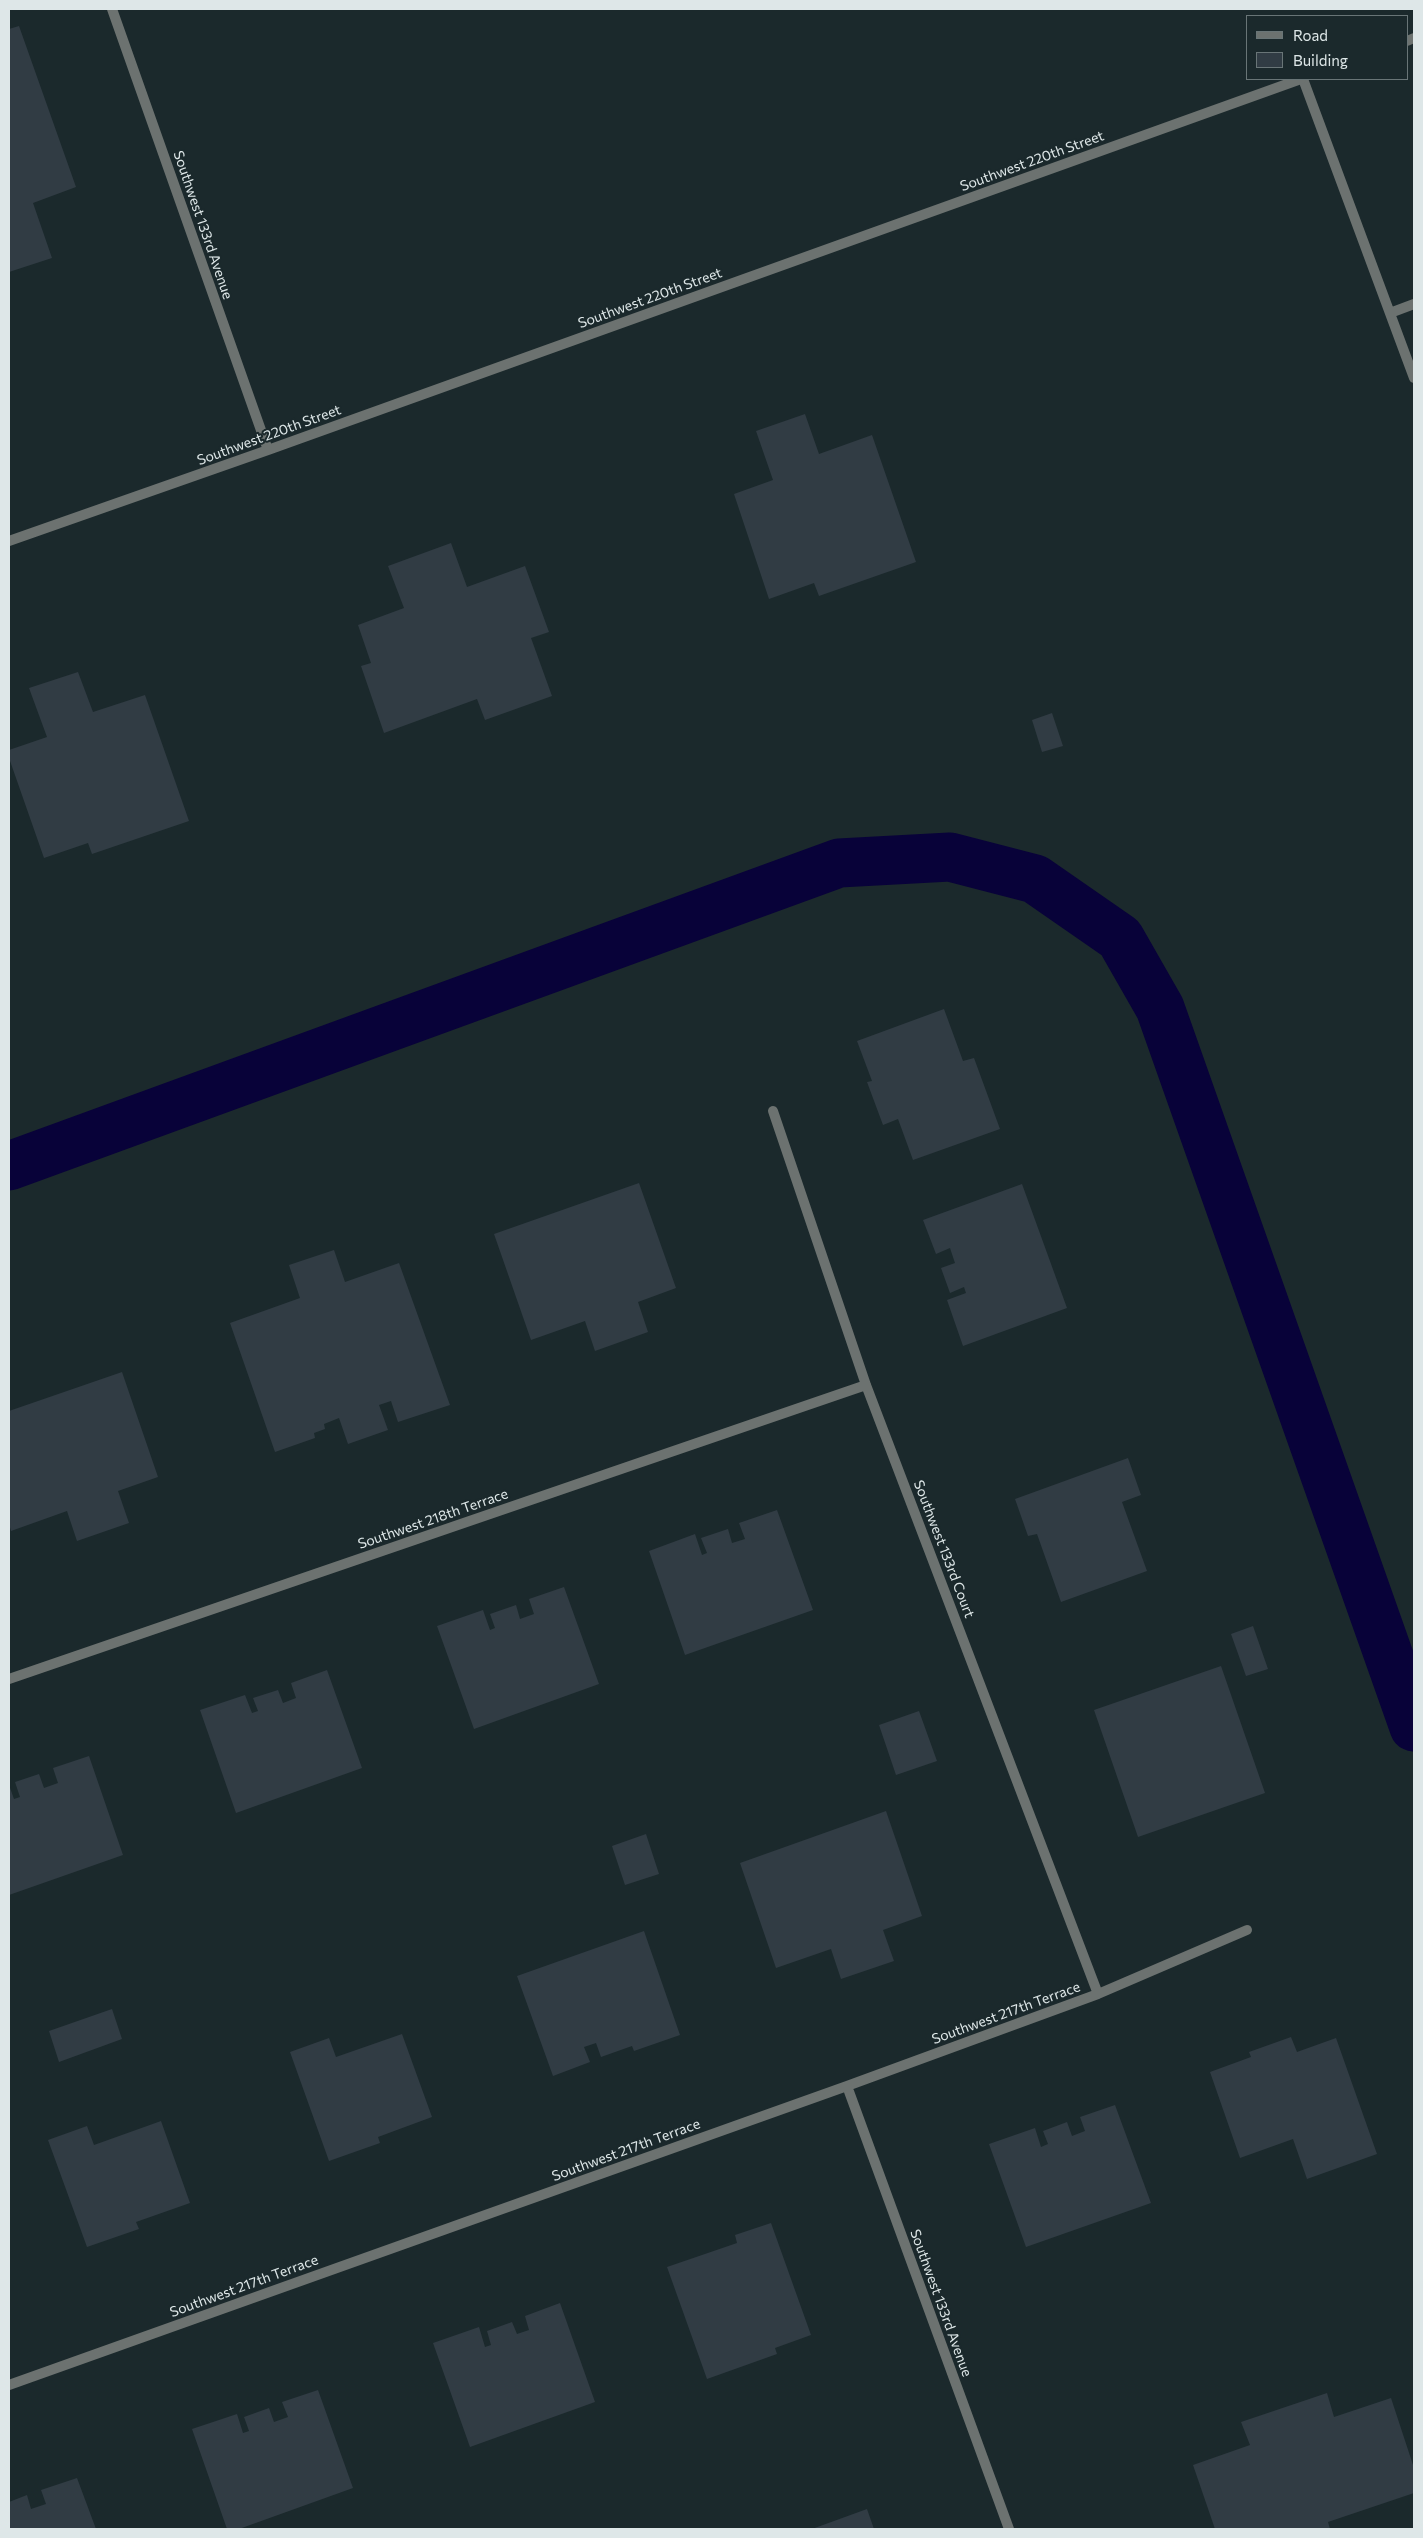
<!DOCTYPE html>
<style>
body{margin:0}
#map{position:relative;width:1423px;height:2538px;overflow:hidden;background:#1b292c;font-family:Commissioner,sans-serif}
canvas{display:block}
.frame{position:absolute;inset:0;border:10px solid #dee7e8;pointer-events:none}
.legend{position:absolute;left:1246px;top:15px;width:162px;height:65px;box-sizing:border-box;background:#1b292c;border:1px solid #697577;margin:0;padding:6px 9px;list-style:none;font-size:15px;color:#dee7e8}
.legend li{display:flex;align-items:center;gap:10px;height:25px}
.legend b{width:25px;border:1px solid #697577}
</style>
<div id="map">
<canvas width="1423" height="2538"></canvas>
<div class="frame"></div>
<ul class="legend">
<li><b style="height:6px;background:#6c7270"></b>Road</li>
<li><b style="height:14px;background:#313c44"></b>Building</li>
</ul>
</div>
<script>
const ctx = document.querySelector('canvas').getContext('2d');
ctx.lineJoin = 'round';
const shape = rows => new Path2D(rows.map(r => 'M' + r).join(''));
function trace(path, color, width, dash) { ctx.strokeStyle = color; ctx.lineWidth = width; ctx.lineCap = dash ? 'butt' : 'round'; ctx.setLineDash(dash || []); ctx.stroke(path); }
function fill(path, color) { ctx.fillStyle = color; ctx.fill(path, 'evenodd'); }
function drawText(font, color, halo, rows, align = 'center') {
  ctx.font = font + ' Commissioner,sans-serif'; ctx.lineWidth = 4; ctx.setLineDash([]); ctx.textBaseline = 'middle'; ctx.strokeStyle = halo; ctx.fillStyle = color; for (const [text, x, y, turn = 0] of rows) {
    ctx.save(); ctx.translate(x, y); ctx.rotate((+turn || 0) * Math.PI / 180); ctx.textAlign = isNaN(turn) ? turn : align; if (halo) ctx.strokeText(text, 0, 0); ctx.fillText(text, 0, 0); ctx.restore();
  }
}
const canal = shape([
 [9,1166,839,863,950,857,1035,879,1120,938,1160,1008,1414,1727]
]);
const building = shape([
 [19,26,76,187,33,203,52,258,9,272,9,29],
 [805,414,819,454,872,435,916,562,819,596,814,583,769,599,734,494,773,480,756,431],
 [451,543,467,587,525,566,549,632,531,638,552,696,485,720,477,699,384,733,361,666,371,663,358,625,404,608,388,566],
 [78,672,93,712,145,695,189,821,92,854,88,843,44,858,9,758,9,750,47,737,29,688],
 [1052,713,1063,746,1042,752,1032,720],
 [944,1009,963,1061,974,1058,1000,1129,913,1160,898,1119,883,1125,867,1082,872,1081,857,1041],
 [639,1183,676,1288,638,1302,648,1332,595,1351,585,1321,531,1340,494,1234],
 [1022,1184,1067,1308,963,1346,947,1300,966,1293,964,1287,950,1293,941,1268,955,1263,950,1248,936,1254,923,1220],
 [334,1250,345,1282,399,1263,450,1405,398,1422,391,1401,379,1405,388,1430,348,1444,339,1418,324,1424,325,1429,314,1433,315,1438,275,1452,230,1323,300,1298,289,1265],
 [122,1372,158,1477,118,1491,129,1523,77,1541,67,1511,11,1531,9,1524,9,1411],
 [1128,1458,1141,1495,1122,1502,1147,1571,1061,1602,1037,1534,1028,1536,1015,1499],
 [777,1510,813,1610,685,1655,649,1551,695,1534,702,1555,707,1553,701,1538,728,1529,732,1543,745,1539,739,1523],
 [564,1587,599,1684,474,1729,437,1626,483,1610,490,1630,495,1628,490,1614,516,1605,520,1619,534,1614,529,1599],
 [1253,1626,1268,1669,1246,1676,1231,1634],
 [1221,1666,1265,1793,1138,1837,1094,1710],
 [327,1670,362,1768,236,1813,200,1710,245,1695,252,1713,258,1711,253,1698,278,1690,283,1703,296,1698,291,1683],
 [919,1711,937,1761,896,1775,879,1725],
 [89,1756,123,1855,9,1895,9,1785,14,1799,20,1797,15,1782,39,1774,44,1788,58,1783,53,1768],
 [886,1811,922,1916,883,1930,894,1961,841,1979,831,1949,776,1968,740,1863],
 [646,1834,659,1874,625,1885,612,1846],
 [644,1931,680,2035,634,2051,632,2046,601,2057,596,2043,584,2047,590,2062,553,2076,517,1976],
 [112,2009,122,2039,59,2062,49,2031],
 [402,2034,432,2117,378,2137,380,2143,329,2161,290,2052,329,2038,336,2057],
 [1291,2037,1297,2052,1336,2038,1377,2154,1307,2179,1293,2139,1240,2158,1210,2072,1251,2057,1249,2052],
 [1115,2105,1151,2203,1026,2247,989,2144,1035,2128,1041,2147,1048,2144,1043,2131,1067,2122,1072,2136,1085,2131,1080,2117],
 [161,2121,190,2203,136,2222,139,2229,87,2247,48,2140,87,2126,94,2145],
 [771,2223,811,2335,775,2348,777,2354,707,2379,667,2267,737,2243,735,2235],
 [560,2303,595,2402,470,2447,433,2343,479,2327,485,2347,491,2345,487,2331,512,2322,517,2334,529,2330,525,2316],
 [318,2390,353,2488,239,2529,227,2529,192,2429,237,2414,243,2433,249,2431,244,2417,269,2408,274,2422,288,2417,282,2402],
 [1327,2393,1334,2417,1391,2398,1414,2468,1414,2493,1328,2522,1330,2529,1215,2529,1193,2465,1250,2445,1241,2422],
 [77,2478,96,2529,9,2529,9,2502,27,2495,31,2509,46,2504,41,2490],
 [867,2509,874,2529,812,2529]
]);
const service = shape([
 [1303,79,1414,378],
 [1390,313,1414,304]
]);
const minor = shape([
 [112,9,268,450],
 [1407,41,1414,38],
 [9,541,268,450,1301,79],
 [773,1111,866,1385,1098,1994],
 [9,1679,866,1385],
 [847,2086,1009,2529],
 [9,2385,847,2086,1098,1994,1247,1930]
]);
const streetNames = [
 ["Southwest 220th Street",1032,161,-20],
 ["Southwest 133rd Avenue",203,225,71],
 ["Southwest 220th Street",650,298,-20],
 ["Southwest 220th Street",269,435,-20],
 ["Southwest 218th Terrace",433,1519,-19],
 ["Southwest 133rd Court",944,1549,69],
 ["Southwest 217th Terrace",1006,2013,-20],
 ["Southwest 217th Terrace",626,2150,-20],
 ["Southwest 217th Terrace",244,2286,-20],
 ["Southwest 133rd Avenue",941,2303,70]
];
trace(canal, '#080239', 49);
fill(building, '#313c44');
trace(service, '#6c7270', 10);
trace(minor, '#6c7270', 10);
drawText('14px', '#dee7e8', '#1b292c', streetNames);
</script>
